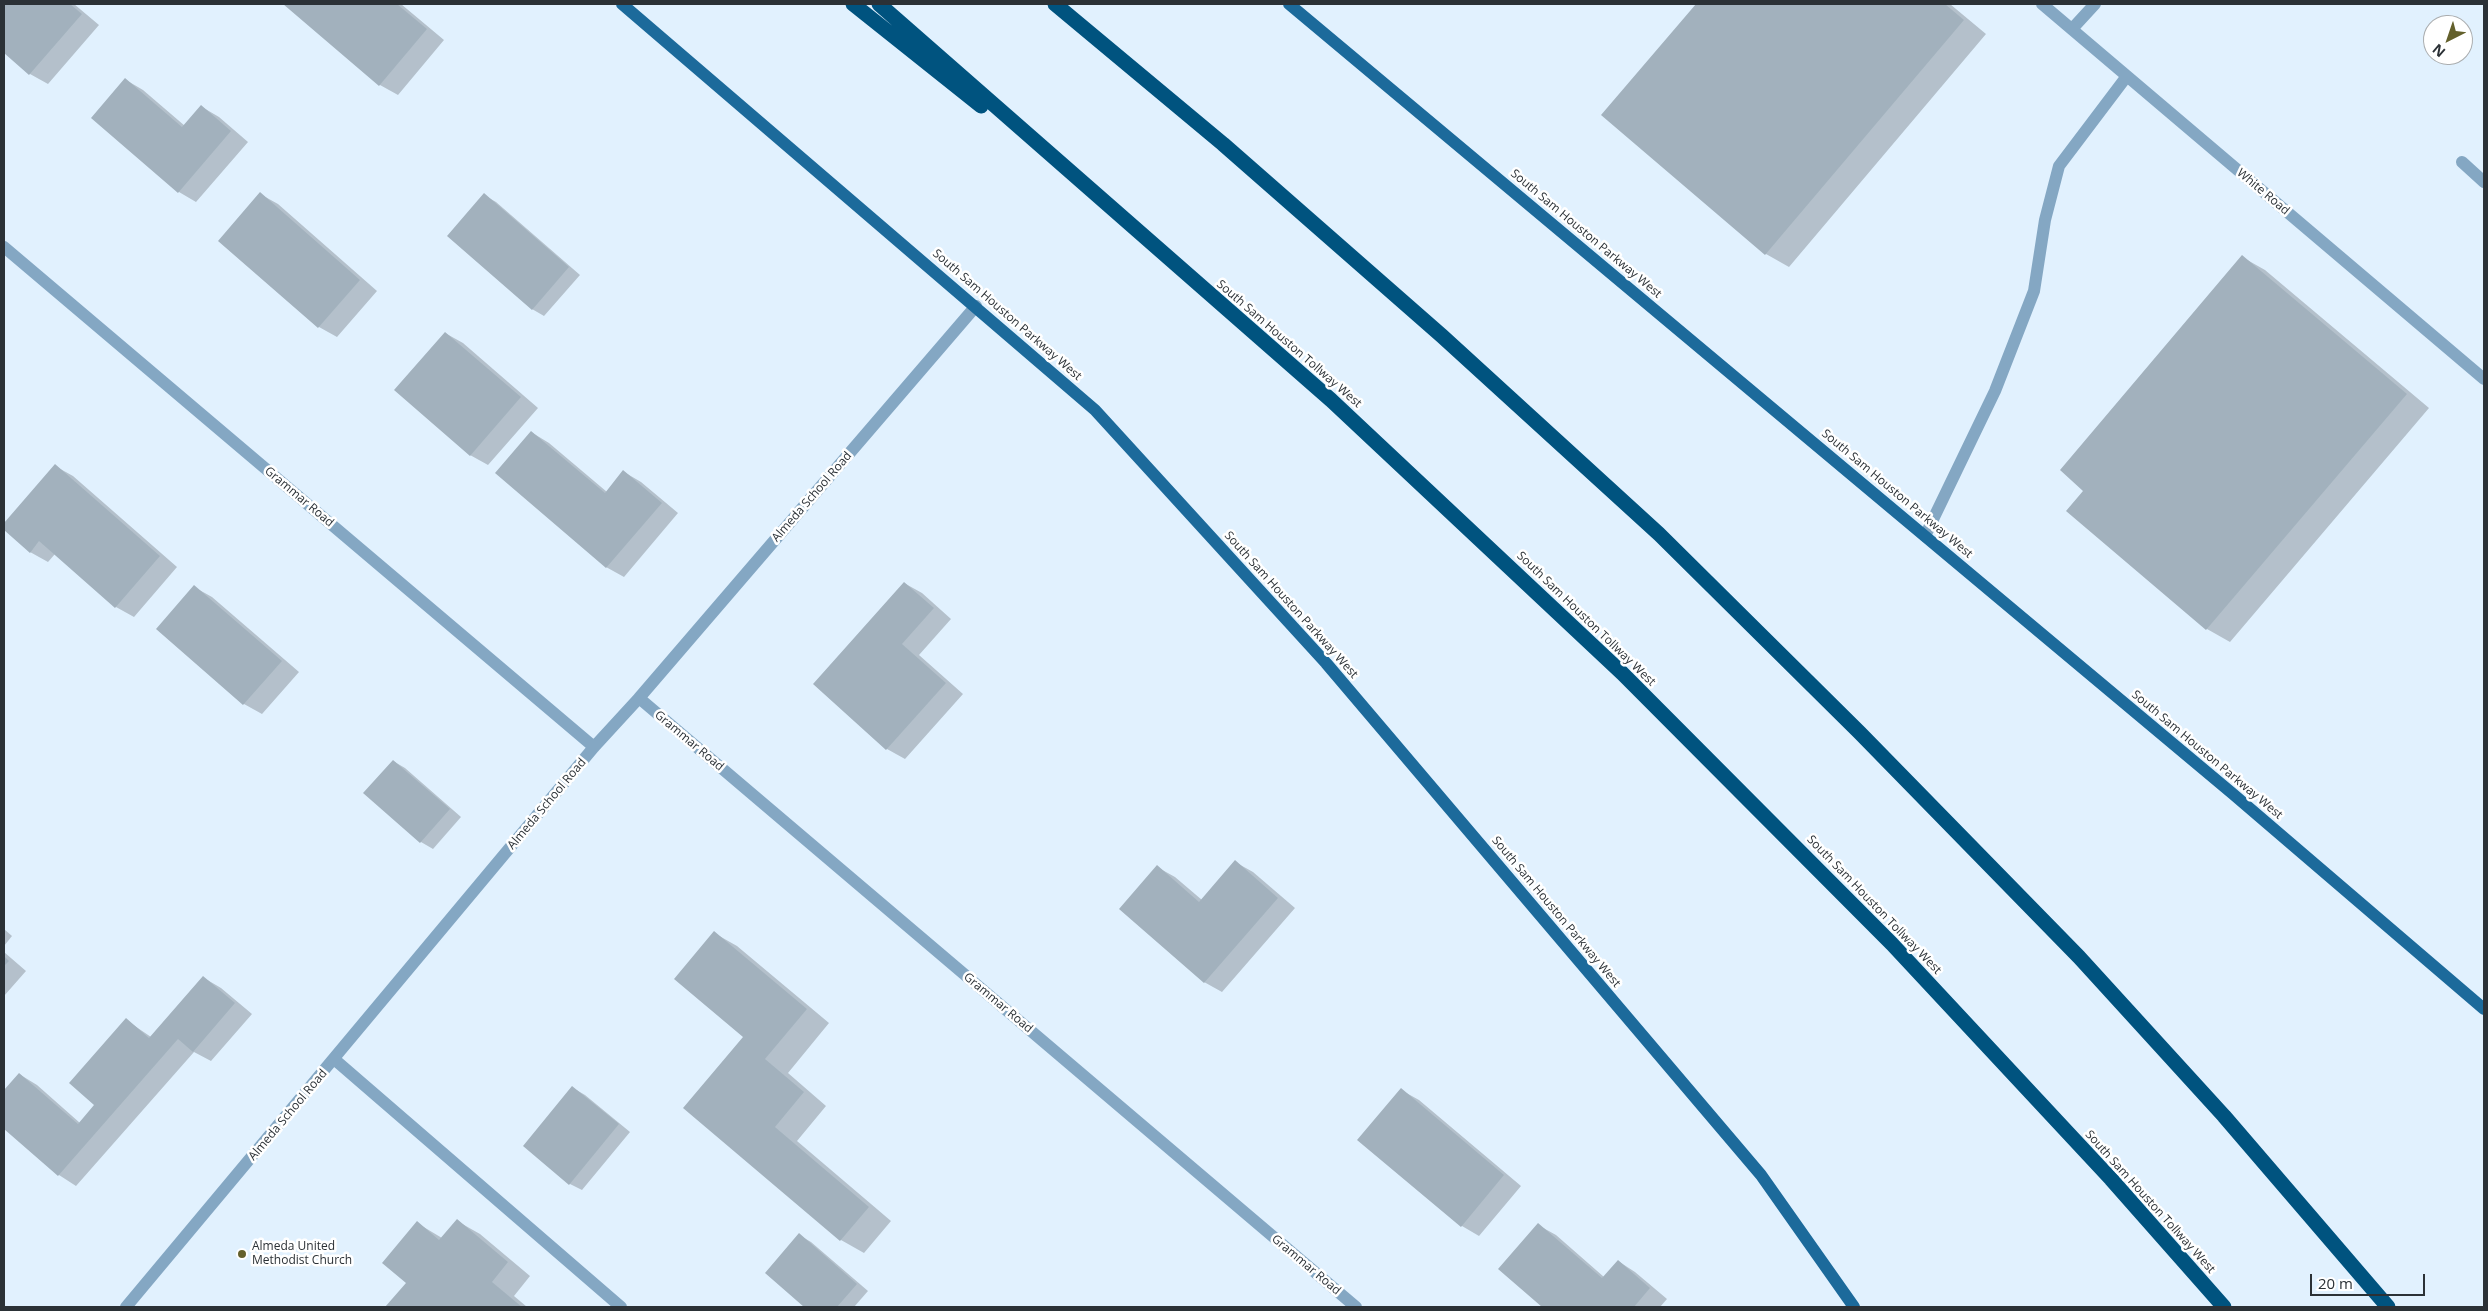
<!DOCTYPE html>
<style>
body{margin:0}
#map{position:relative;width:2488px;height:1311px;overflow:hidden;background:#e1f1fe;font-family:"Open Sans",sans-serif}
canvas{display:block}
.frame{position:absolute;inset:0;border:5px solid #2b3136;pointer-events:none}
.north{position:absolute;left:2423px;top:15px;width:50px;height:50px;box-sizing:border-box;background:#fff;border:1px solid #aaadaf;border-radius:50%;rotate:221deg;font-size:14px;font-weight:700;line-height:20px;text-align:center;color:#2b3136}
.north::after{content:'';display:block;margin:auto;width:18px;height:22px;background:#63602c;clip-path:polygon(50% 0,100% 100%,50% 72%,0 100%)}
.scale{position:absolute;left:2310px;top:1274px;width:115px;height:22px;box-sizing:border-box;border:2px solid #2b3136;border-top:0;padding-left:6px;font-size:15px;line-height:18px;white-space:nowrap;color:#2b3136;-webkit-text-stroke:4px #fff;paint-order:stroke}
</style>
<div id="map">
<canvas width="2488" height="1311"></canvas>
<div class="frame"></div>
<div class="north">N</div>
<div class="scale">20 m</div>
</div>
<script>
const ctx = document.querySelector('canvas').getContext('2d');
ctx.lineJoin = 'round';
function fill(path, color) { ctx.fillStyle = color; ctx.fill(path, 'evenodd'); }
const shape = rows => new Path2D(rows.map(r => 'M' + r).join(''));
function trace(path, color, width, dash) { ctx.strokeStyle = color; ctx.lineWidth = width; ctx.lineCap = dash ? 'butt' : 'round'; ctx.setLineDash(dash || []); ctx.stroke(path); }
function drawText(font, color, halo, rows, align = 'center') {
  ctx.font = font + ' "Open Sans",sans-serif'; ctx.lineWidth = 5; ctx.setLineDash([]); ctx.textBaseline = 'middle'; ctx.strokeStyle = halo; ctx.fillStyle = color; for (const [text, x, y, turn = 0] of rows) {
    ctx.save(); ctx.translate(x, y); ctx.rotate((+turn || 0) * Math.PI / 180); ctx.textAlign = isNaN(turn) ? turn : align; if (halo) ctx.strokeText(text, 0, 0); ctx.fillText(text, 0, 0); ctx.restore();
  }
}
const shadow = shape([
 [4,4,74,4,99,25,48,84,30,74,4,51],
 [285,4,401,4,444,40,398,95,380,85],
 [1698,4,1950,4,1986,34,1789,267,1766,254,1603,115],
 [126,80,143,90,185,126,202,107,219,117,248,142,196,202,179,192],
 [260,194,278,204,377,291,337,337,319,327,220,241],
 [484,195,496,202,580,275,544,316,532,309],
 [2242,257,2265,270,2429,408,2230,642,2207,629,2068,511,2085,491],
 [445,333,463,343,538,408,488,465,470,455],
 [531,432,549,443,607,492,624,472,641,482,678,513,624,577,606,567],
 [55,466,73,476,177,567,134,617,116,607,55,554,48,562,30,552,4,528,4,525],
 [904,583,922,593,951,619,919,655,963,694,905,759,887,749,814,684],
 [194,587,212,597,299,672,262,714,244,704,158,629],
 [393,761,405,768,461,817,433,849,421,842,365,793],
 [1235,862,1253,872,1295,908,1222,992,1204,982,1157,867,1175,877,1202,900],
 [4,929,12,936,4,946],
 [714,933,737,946,829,1023,788,1073,826,1106,797,1141,891,1221,864,1253,841,1240,684,1108,745,1037],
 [4,952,26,971,4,996],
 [204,978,221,988,252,1014,211,1061,194,1052,76,1186,59,1175,4,1128,4,1092,19,1074,37,1085,80,1123,96,1105,126,1020,151,1037],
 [573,1088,585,1095,630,1132,582,1190,570,1184],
 [1401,1090,1419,1100,1521,1186,1479,1236,1462,1226,1359,1140],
 [457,1221,480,1234,530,1276,514,1296,527,1307,387,1307,407,1283,417,1223,442,1238],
 [1538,1225,1556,1235,1604,1277,1618,1261,1635,1272,1667,1299,1660,1307,1544,1307,1500,1269],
 [799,1235,811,1242,868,1291,854,1307,806,1307,766,1273]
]);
const building = shape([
 [4,4,70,4,82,14,29,75,4,53],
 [283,4,397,4,427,29,379,86],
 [1696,4,1945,4,1964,20,1765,255,1601,115],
 [125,78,182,127,201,105,231,131,178,193,91,118],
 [260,192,360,280,318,328,218,241],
 [484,193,569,267,532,310,447,236],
 [2242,255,2407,394,2206,630,2066,511,2083,491,2060,470],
 [445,332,521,397,470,456,394,390],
 [531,431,605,493,623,470,662,503,606,568,495,473],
 [55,464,160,556,115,608,39,541,30,553,4,530,4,523],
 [904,582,934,608,902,644,946,683,886,750,813,684],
 [194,585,282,661,243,705,156,629],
 [393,760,450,809,420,843,363,793],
 [1235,860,1278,898,1204,983,1119,909,1157,865,1199,902],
 [714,931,807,1009,765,1059,804,1092,775,1127,869,1207,840,1241,683,1108,743,1037,674,979],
 [4,956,9,961,4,966],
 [203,976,235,1003,193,1052,178,1039,58,1176,4,1129,4,1090,19,1073,78,1124,94,1105,69,1083,126,1018,149,1038],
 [572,1086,619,1124,569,1185,523,1146],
 [1401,1088,1504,1175,1461,1227,1357,1140],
 [457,1219,508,1262,492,1282,522,1307,385,1307,406,1283,382,1263,417,1221,439,1240],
 [1538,1223,1602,1278,1618,1260,1650,1288,1634,1307,1542,1307,1498,1269],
 [799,1233,857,1284,837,1307,804,1307,765,1273]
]);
const minor = shape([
 [2042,4,2484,379],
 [2072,29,2095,4],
 [2462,162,2484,182],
 [4,247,594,747],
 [1925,536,1995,391,2034,291,2045,220,2059,166,2127,76],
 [639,698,1356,1307],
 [334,1059,621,1307],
 [126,1307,594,747,639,698,976,306]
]);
const major = shape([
 [622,4,1095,410,1326,663,1761,1175,1854,1307],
 [1289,4,2233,794,2484,1009]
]);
const highway = shape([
 [853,4,981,106],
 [879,4,1331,400,1622,673,1892,944,2111,1179,2224,1307],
 [1055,4,1223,144,1442,336,1659,534,1860,733,2079,957,2224,1116,2388,1307]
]);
const markers = [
 [242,1254,5,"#63602c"]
];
const streetNames = [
 ["White Road",2263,192,40],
 ["South Sam Houston Parkway West",1586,234,40],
 ["South Sam Houston Parkway West",1007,315,41],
 ["South Sam Houston Tollway West",1289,344,41],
 ["South Sam Houston Parkway West",1897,494,40],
 ["Grammar Road",299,497,40],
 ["Almeda School Road",812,497,-49],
 ["South Sam Houston Parkway West",1291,605,48],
 ["South Sam Houston Tollway West",1586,619,44],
 ["Grammar Road",689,741,40],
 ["South Sam Houston Parkway West",2207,755,40],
 ["Almeda School Road",547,804,-50],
 ["South Sam Houston Tollway West",1874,905,46],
 ["South Sam Houston Parkway West",1556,912,50],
 ["Grammar Road",998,1003,40],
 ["Almeda School Road",288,1115,-50],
 ["South Sam Houston Tollway West",2150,1202,48],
 ["Grammar Road",1306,1265,40]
];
const poiNames = [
 ["Almeda United",252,1247],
 ["Methodist Church",252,1261]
];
fill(shadow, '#0003');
fill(building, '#a2b1bd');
trace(minor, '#84a7c3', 12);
trace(major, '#1c6a9b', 12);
trace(highway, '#00537f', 15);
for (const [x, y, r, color] of markers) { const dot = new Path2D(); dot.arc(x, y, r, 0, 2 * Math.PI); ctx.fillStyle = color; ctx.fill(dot); trace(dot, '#fff', 2); }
drawText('12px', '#2b3136', '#fff', streetNames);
drawText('12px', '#2b3136', '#fff', poiNames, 'left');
</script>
